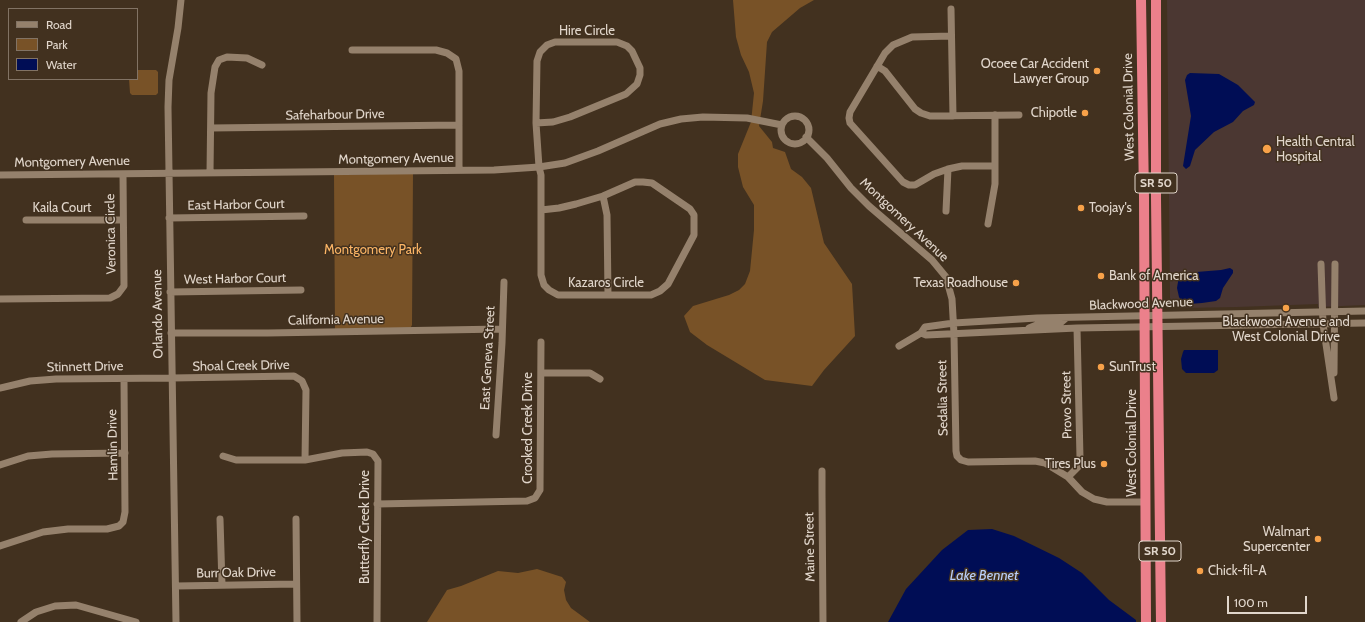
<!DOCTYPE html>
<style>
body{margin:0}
#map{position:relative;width:1365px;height:622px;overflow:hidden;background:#42311f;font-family:Cabin,sans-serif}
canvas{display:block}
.legend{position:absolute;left:8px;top:8px;width:130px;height:72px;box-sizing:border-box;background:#42311f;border:1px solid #827364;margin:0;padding:5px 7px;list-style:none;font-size:12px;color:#e1d6cb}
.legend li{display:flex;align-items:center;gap:8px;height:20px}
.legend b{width:20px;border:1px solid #827364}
.scale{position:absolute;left:1227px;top:596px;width:80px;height:18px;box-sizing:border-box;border:2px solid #e1d6cb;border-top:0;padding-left:5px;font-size:12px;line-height:14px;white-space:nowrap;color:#e1d6cb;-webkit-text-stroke:3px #42311f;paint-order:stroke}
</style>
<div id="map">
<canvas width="1365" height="622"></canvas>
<ul class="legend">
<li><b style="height:5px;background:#95816c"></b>Road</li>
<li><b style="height:11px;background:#785227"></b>Park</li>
<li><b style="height:11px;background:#000d55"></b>Water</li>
</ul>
<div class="scale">100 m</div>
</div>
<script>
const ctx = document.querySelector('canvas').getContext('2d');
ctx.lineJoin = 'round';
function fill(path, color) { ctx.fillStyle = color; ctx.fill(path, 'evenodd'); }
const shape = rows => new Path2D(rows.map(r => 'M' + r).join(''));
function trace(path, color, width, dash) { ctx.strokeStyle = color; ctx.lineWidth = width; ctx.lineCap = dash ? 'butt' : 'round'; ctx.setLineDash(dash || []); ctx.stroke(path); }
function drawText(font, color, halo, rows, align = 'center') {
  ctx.font = font + ' Cabin,sans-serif'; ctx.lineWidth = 3; ctx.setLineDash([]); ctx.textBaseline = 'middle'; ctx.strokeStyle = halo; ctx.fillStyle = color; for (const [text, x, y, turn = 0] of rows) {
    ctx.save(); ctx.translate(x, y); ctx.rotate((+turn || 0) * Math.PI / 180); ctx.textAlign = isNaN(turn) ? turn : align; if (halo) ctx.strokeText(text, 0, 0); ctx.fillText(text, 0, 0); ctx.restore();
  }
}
const medical = shape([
 [1167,0,1365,0,1365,305,1318,307,1318,304,1237,307,1180,308,1174,305,1170,298]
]);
const green = shape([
 [733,0,814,0,800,8,772,32,767,42,763,101,759,126,772,142,773,148,785,152,791,169,802,177,811,188,824,243,852,284,855,336,824,370,812,386,765,380,707,345,690,332,684,316,693,306,729,295,739,290,745,284,750,271,754,230,754,205,743,187,738,167,738,154,751,122,754,93,749,72,741,55,736,37],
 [137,70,156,70,158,72,158,93,156,95,132,95,130,93,129,79,137,79],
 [413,173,412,325,410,329,335,331,334,175],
 [537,569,562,577,566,582,564,590,566,600,571,608,590,622,427,622,447,590,461,586,498,571,518,573]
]);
const water = shape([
 [1190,73,1219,74,1238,85,1255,102,1254,105,1243,111,1233,122,1214,132,1195,150,1190,166,1186,169,1183,166,1191,116,1185,80,1187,75],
 [1230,268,1233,270,1233,273,1223,288,1220,298,1216,301,1202,303,1189,304,1182,302,1179,297,1177,288,1179,276,1184,273,1221,270],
 [1184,350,1218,350,1218,370,1214,373,1186,373,1182,369,1181,359,1183,352],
 [992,529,1014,536,1059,558,1082,573,1109,600,1136,620,1136,622,888,622,906,589,942,550,968,530]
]);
const minor = shape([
 [951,9,953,116],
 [951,36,912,37,893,45,885,53,850,112,849,118,850,123,903,182,909,185,915,185,934,174,948,169,962,166,995,166],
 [352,50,436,50,447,53,456,59,459,71,459,170],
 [877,66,885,71,915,109,921,113,930,116,1019,115],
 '781 130a14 14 0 1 1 28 0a14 14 0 1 1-28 0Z',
 [536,123,553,122,570,117,626,94,637,84,640,75,640,68,632,51,627,46,617,42,555,42,547,45,540,52,537,61,536,123,539,167,541,175,541,275,544,285,549,290,558,295,651,295,660,291,668,284,694,235,694,215,690,209,652,183,643,182,635,182,603,196,576,204,559,208,541,210],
 [211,128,459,125],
 [806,137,827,158,851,188,869,206,932,260,946,277,952,299,954,334,956,451,957,456,961,460,968,462,1035,461,1045,463,1068,477,1082,492,1094,499,1107,502,1145,502],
 [210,173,211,93,215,67,219,60,227,57,247,58,262,65],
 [0,175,494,170,539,167,565,163,598,151,660,124,681,119,703,117,747,118,782,125],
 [603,196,607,215,608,295],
 [946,211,948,169],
 [169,218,304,216],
 [26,220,123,220],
 [988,224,995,184,995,115],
 [1321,264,1323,324,1334,398],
 [170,292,301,290],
 [0,299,110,298,118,294,124,286,123,174],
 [1029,328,1039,324,1059,324,1066,318],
 [171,333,268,333,502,329],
 [921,333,926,335,1077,328,1365,323],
 [899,346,921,333,925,327,954,323,1037,318,1365,311],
 [541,373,590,373,600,379],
 [1334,373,1335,264],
 [0,388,30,381,56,379,172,378,294,376,302,381,306,390,305,460],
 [496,435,502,343,504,282],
 [223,456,236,460,305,460,342,453,367,452,373,454,378,461,377,622],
 [0,465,28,456,52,454,125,453],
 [822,471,822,492,823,622],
 [1068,477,1078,467,1080,458,1077,328],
 [377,504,527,501,535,498,540,490,541,342],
 [220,519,222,585],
 [296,519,297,622],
 [0,546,43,532,68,529,107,529,119,526,123,522,125,512,124,379],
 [176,586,296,584],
 [21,622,36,612,55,606,76,605,136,622],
 [176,622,168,107,169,80,178,28,181,0]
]);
const highway = shape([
 [1141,0,1144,197,1146,622],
 [1156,0,1156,198,1161,622]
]);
const markers = [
 [1097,71,4,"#f7a149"],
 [1085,113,4,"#f7a149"],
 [1267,149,5,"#f7a149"],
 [1081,208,4,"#f7a149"],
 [1101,276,4,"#f7a149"],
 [1016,283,4,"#f7a149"],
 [1286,308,4,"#f7a149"],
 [1101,367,4,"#f7a149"],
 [1104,464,4,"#f7a149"],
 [1318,539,4,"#f7a149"],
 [1200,571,4,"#f7a149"]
];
const shields = [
 [1156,183,42],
 [1160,551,42]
];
const shieldNames = [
 ["SR 50",1156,183],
 ["SR 50",1160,551]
];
const streetNames = [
 ["Hire Circle",587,31],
 ["West Colonial Drive",1129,107,-91],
 ["Safeharbour Drive",335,115,-1],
 ["Montgomery Avenue",396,159,-1],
 ["Montgomery Avenue",72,162,-1],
 ["East Harbor Court",236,205,-1],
 ["Kaila Court",62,208],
 ["Montgomery Avenue",904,220,43],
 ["Veronica Circle",111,234,-91],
 ["West Harbor Court",235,279,-1],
 ["Kazaros Circle",606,283],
 ["Blackwood Avenue",1141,304,-2],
 ["Orlando Avenue",158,314,-91],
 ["California Avenue",336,320,-1],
 ["East Geneva Street",488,358,-87],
 ["Shoal Creek Drive",241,366,-1],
 ["Stinnett Drive",85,367,-1],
 ["Sedalia Street",943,398,-91],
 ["Provo Street",1067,405,-91],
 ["Crooked Creek Drive",528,428,-90],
 ["West Colonial Drive",1132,443,-90],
 ["Hamlin Drive",113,445,-91],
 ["Butterfly Creek Drive",365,527,-90],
 ["Maine Street",810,547,-91],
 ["Burr Oak Drive",236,573,-1]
];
const poiNames = [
 ["Ocoee Car Accident",1089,64],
 ["Lawyer Group",1089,79],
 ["Chipotle",1077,113],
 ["Health Central",1276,142,"left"],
 ["Hospital",1276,157,"left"],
 ["Toojay's",1089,208,"left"],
 ["Bank of America",1109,276,"left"],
 ["Texas Roadhouse",1008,283],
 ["Blackwood Avenue and",1286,322,"center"],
 ["West Colonial Drive",1286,337,"center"],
 ["SunTrust",1109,367,"left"],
 ["Tires Plus",1096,464],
 ["Walmart",1310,532],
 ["Supercenter",1310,547],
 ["Chick-fil-A",1208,571,"left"]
];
const parkNames = [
 ["Montgomery Park",373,250]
];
const waterNames = [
 ["Lake Bennet",984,576]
];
fill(medical, '#4b3732');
fill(green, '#785227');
fill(water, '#000d55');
trace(minor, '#95816c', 7);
trace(highway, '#eb808b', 10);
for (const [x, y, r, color] of markers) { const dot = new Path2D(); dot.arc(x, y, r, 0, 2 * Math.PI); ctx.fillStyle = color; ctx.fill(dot); trace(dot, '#42311f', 1.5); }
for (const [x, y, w] of shields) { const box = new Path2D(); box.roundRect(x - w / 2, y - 10, w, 20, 3); ctx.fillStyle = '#42311f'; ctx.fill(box); trace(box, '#e1d6cb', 1); }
drawText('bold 12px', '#e1d6cb', null, shieldNames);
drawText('13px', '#e1d6cb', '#42311f', streetNames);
drawText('13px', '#e1d6cb', '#42311f', poiNames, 'right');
drawText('13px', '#fdb666', '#42311f', parkNames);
drawText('italic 14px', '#bacffa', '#42311f', waterNames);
</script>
